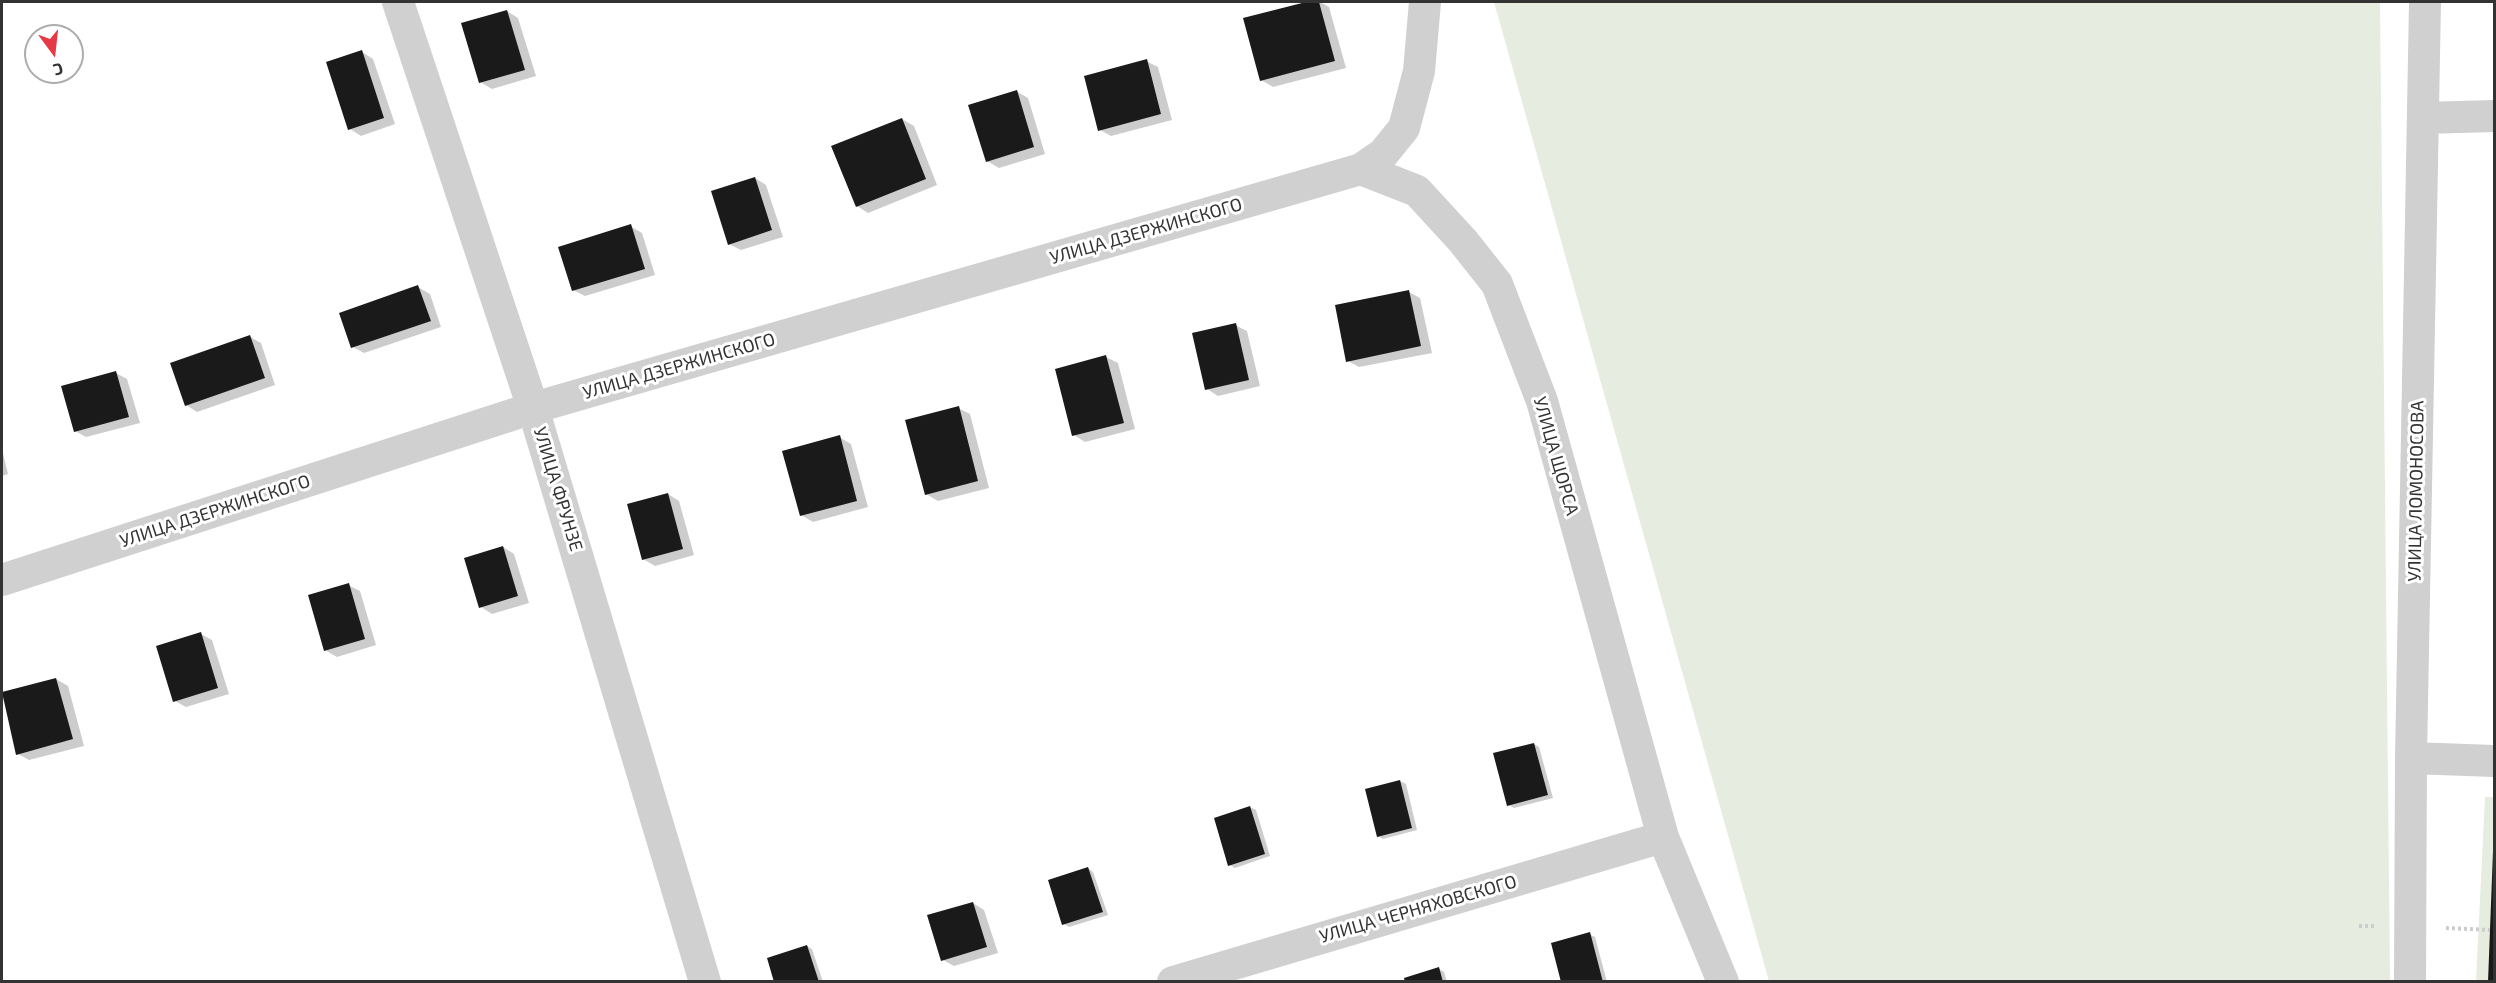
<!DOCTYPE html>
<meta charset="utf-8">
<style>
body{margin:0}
#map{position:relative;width:2496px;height:983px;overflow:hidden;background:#fff;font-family:"Exo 2",sans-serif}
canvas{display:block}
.frame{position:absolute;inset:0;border:3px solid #333;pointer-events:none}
.north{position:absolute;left:24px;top:24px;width:60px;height:60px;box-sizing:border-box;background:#fff;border:2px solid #adadad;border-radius:50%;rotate:165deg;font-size:16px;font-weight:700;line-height:24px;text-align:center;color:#333}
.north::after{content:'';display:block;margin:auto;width:21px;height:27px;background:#e63946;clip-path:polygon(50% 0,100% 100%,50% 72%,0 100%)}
</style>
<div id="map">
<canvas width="2496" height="983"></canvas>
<div class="frame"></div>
<div class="north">С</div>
</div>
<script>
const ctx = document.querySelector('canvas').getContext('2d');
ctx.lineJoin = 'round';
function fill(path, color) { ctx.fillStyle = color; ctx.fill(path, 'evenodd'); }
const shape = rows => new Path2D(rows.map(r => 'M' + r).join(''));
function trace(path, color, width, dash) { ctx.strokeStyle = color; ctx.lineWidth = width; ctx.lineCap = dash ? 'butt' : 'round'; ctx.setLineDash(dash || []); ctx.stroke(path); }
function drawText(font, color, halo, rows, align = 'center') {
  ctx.font = font + ' "Exo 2",sans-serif'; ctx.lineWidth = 6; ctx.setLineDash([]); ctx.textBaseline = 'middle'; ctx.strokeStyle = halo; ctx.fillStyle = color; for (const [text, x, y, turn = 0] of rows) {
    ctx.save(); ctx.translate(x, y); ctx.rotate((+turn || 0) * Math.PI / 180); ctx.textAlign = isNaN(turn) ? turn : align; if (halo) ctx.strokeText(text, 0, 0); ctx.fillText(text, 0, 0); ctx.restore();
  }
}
const green = shape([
 [1494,2,2380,2,2390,981,1769,981],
 [2485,797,2494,797,2494,981,2476,982]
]);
const shadow = shape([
 [1312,2,1320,2,1329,7,1346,68,1273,87,1261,80,1245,19],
 [507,11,518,18,536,76,492,89,480,82],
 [362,52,373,59,395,124,361,136,350,129],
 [1146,61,1158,67,1172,120,1111,136,1100,130],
 [1016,91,1028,98,1045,154,999,168,987,161],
 [902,119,914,126,937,185,868,213,857,206],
 [755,178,766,185,783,237,741,250,729,244],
 [630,226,642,233,655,275,585,296,573,290],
 [418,287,430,294,441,327,364,353,353,347],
 [1409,292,1420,298,1432,353,1359,367,1348,361],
 [1235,325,1247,331,1260,386,1218,396,1207,389],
 [250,337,261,343,275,385,197,412,186,405],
 [1106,357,1118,363,1135,429,1085,442,1074,435],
 [116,373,127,379,140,423,86,437,75,431],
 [958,408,970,414,989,488,938,501,926,494],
 [839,437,851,444,868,507,813,522,801,515],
 [2,449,8,474,2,476],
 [668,494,679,501,694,555,655,566,643,559],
 [503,547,514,554,529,603,492,614,481,607],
 [348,585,360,591,376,645,337,657,325,650],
 [201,634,212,640,229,694,186,707,175,701],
 [56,679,68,686,84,746,29,760,18,754,2,694],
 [1534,744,1539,747,1553,798,1514,808,1509,805],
 [1400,781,1406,784,1417,830,1383,839,1378,836],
 [1250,807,1256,810,1270,856,1235,868,1230,865],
 [2494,839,2494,982,2489,982],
 [1088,868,1093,872,1108,915,1069,927,1064,924],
 [973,903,984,910,998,953,954,966,943,960],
 [1589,934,1595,937,1607,982,1562,982],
 [807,946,812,949,823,982,776,982],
 [1439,969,1444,972,1447,982,1407,982]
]);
const building = shape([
 [1306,2,1319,2,1335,61,1260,81,1243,18],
 [507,10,525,70,479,83,461,23],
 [362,50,384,118,348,130,326,62],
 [1147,59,1161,114,1098,131,1084,76],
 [1017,90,1034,147,986,162,968,105],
 [902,118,926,179,856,207,831,146],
 [755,177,772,230,728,245,711,191],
 [631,224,645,269,572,291,558,247],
 [418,285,431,321,351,348,339,313],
 [1409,290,1421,346,1346,362,1335,305],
 [1236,323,1249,380,1205,390,1192,333],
 [250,335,265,378,185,406,170,363],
 [1106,355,1124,423,1072,436,1055,369],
 [116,371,129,417,74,432,61,386],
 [959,406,978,481,925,495,905,420],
 [840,435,857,501,800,516,782,451],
 [668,493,683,549,642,560,627,504],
 [503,546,518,596,479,608,464,558],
 [349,583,365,639,324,651,308,595],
 [201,632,218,688,173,702,156,646],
 [56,678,73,739,16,755,2,692],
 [1534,743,1548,795,1507,806,1493,753],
 [1400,780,1412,828,1377,837,1365,789],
 [1250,806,1265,854,1228,866,1214,818],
 [2493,851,2494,851,2494,982,2488,982],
 [1088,867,1103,912,1062,925,1048,880],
 [973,902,987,947,941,961,927,915],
 [1590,932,1603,982,1561,982,1551,943],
 [807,945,819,982,774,982,767,958],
 [1439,967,1443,982,1405,982,1404,978]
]);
const path = shape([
 [2359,926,2375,926],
 [2446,928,2490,930]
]);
const minor = shape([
 [398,2,533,408,705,982],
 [2423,118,2494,116],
 [1361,169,1417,191,1463,241,1497,284,1542,401,1663,837,1723,982],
 [2,580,533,408,1361,169,1383,154,1404,128,1419,71,1425,2],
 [2411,758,2494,761],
 [1173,982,1663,837],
 [2410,982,2411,758,2425,2]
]);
const streetNames = [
 ["УЛИЦА ДЗЕРЖИНСКОГО",1146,231,-16],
 ["УЛИЦА ДЗЕРЖИНСКОГО",679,366,-16],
 ["УЛИЦА ЩОРСА",1556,456,74],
 ["УЛИЦА ФРУНЗЕ",558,489,73],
 ["УЛИЦА ЛОМОНОСОВА",2416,491,-89],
 ["УЛИЦА ДЗЕРЖИНСКОГО",215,511,-18],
 ["УЛИЦА ЧЕРНЯХОВСКОГО",1418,909,-16]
];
fill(green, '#e6ecdf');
fill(shadow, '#0003');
fill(building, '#1a1a1a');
trace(path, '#cdcdcd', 4, [3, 3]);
trace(minor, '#d0d0d0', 32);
drawText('18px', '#333', '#fff', streetNames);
</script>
